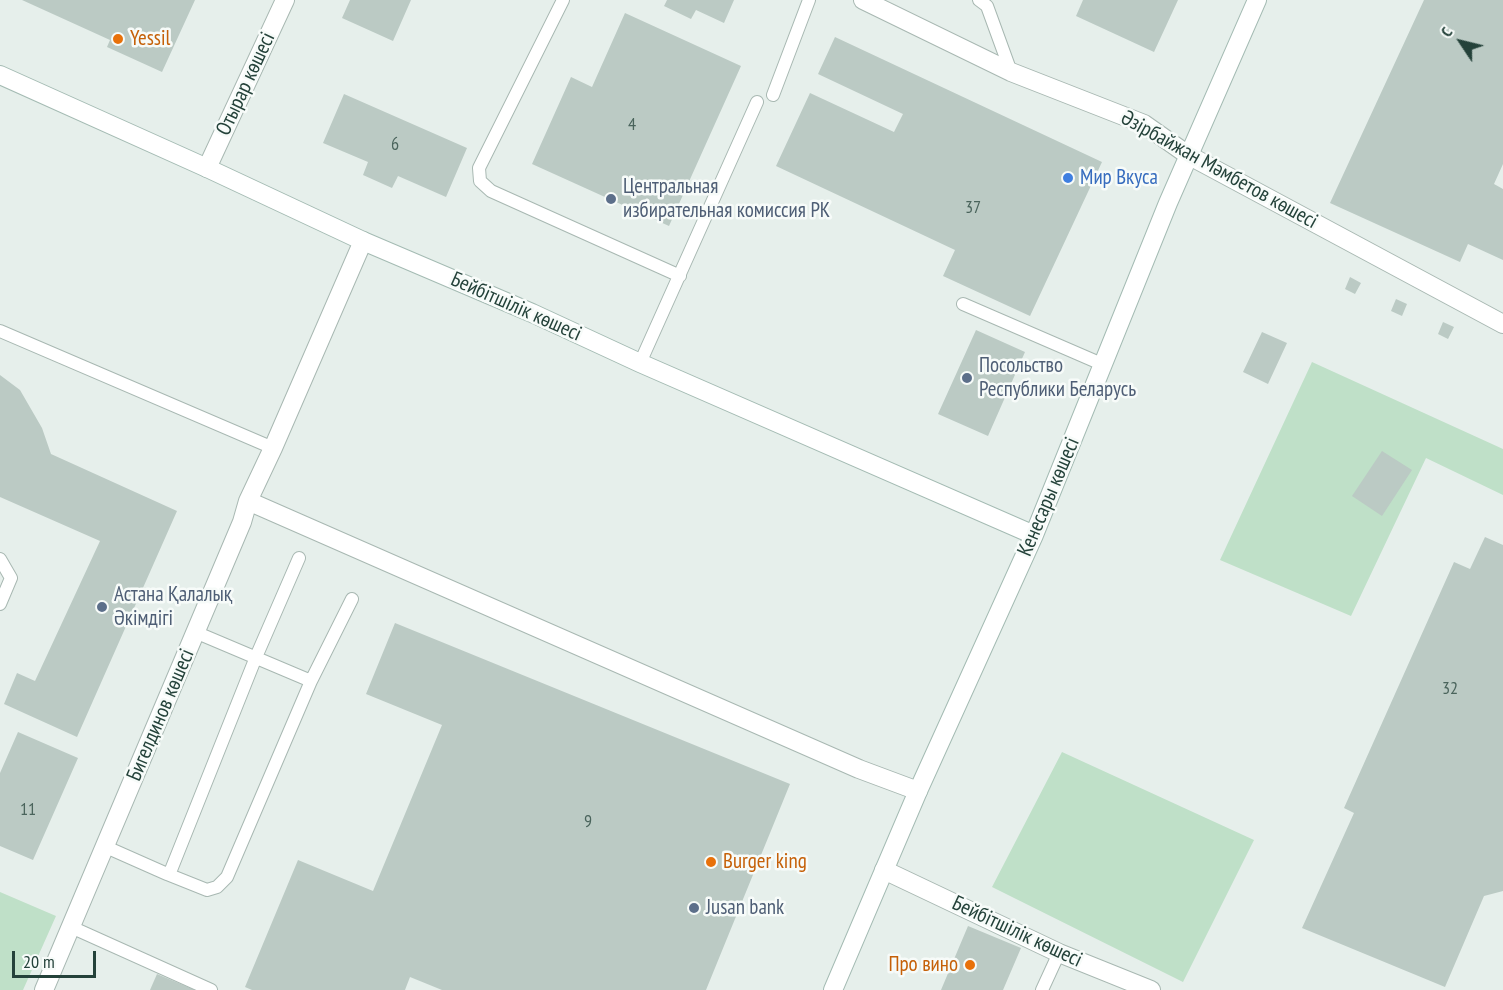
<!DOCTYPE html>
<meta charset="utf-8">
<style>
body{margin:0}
#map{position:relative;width:1503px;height:990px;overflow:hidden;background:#e6efeb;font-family:"PT Sans Narrow",sans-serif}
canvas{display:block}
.north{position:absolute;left:1431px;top:12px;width:60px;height:60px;-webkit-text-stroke:4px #f7fbf9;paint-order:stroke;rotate:305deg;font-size:16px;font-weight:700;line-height:24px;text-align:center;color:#24423a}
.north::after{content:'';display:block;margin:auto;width:21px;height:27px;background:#24423a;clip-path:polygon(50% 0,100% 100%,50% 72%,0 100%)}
.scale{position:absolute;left:12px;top:951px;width:84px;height:27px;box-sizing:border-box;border:3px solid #24423a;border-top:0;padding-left:8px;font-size:18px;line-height:21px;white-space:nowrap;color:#24423a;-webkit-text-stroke:4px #f7fbf9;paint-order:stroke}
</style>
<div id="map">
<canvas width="1503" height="990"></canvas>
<div class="north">С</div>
<div class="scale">20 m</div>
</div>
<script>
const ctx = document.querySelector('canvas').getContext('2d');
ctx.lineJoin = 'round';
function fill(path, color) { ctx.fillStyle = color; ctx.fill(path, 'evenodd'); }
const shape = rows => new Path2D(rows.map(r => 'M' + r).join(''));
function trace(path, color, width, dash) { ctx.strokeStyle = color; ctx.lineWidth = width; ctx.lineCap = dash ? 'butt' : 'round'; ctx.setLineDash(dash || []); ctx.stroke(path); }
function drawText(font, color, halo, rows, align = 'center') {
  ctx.font = font + ' "PT Sans Narrow",sans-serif'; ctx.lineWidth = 5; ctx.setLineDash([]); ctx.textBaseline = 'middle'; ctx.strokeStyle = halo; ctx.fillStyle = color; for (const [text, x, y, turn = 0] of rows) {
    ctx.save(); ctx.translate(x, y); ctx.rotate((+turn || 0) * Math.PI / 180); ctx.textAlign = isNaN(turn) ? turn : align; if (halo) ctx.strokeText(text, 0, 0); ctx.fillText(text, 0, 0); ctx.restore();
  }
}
const green = shape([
 [1312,362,1503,449,1503,495,1426,458,1351,616,1220,560],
 [1062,752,1254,840,1183,982,992,887],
 [0,892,56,916,23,990,0,990]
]);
const building = shape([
 [22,0,195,0,162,72,107,47,110,40],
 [350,0,411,0,393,41,342,18],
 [667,0,734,0,724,23,696,10,691,19,664,6],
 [1083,0,1178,0,1154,52,1076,16],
 [1424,0,1503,0,1503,164,1494,184,1503,189,1503,260,1468,244,1460,262,1330,203],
 [625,13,741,66,669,226,532,164,571,77,592,87],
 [835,37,1102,162,1030,316,943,276,955,250,776,166,810,93,894,132,903,114,818,74],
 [344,94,467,148,446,197,398,176,392,188,363,175,368,162,323,143],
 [1350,277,1361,283,1355,294,1345,289],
 [1396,299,1407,304,1402,316,1391,311],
 [1443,322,1454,327,1448,339,1438,334],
 [976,330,1025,352,988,436,938,414],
 [1262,332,1287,343,1268,384,1243,372],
 [0,375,20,390,42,428,51,454,177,511,77,737,4,704,17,673,35,681,100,541,0,497],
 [1382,451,1412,470,1382,516,1352,496],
 [1485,537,1503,545,1503,891,1484,896,1445,987,1302,928,1354,813,1344,808,1454,562,1470,569],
 [395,623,790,784,706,990,442,990,410,977,405,990,252,990,245,987,298,860,373,891,442,725,366,694],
 [18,732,78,758,33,860,0,846,0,773],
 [968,926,1021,948,1003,990,941,990],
 [157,974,195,990,150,990]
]);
const service = shape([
 [563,0,479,168,480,181,491,191,680,276],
 [979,0,987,6,1011,72],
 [773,95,809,0],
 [963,304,1104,365],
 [0,331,273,448],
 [640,363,757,102],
 [0,559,11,578,0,604],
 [195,632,311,681],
 [106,847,167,874,171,870,256,657,299,558],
 [167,874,207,890,217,887,227,877,311,681,352,599],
 [71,927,211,990],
 [1042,990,1059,953]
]);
const minor = shape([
 [863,0,1011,72,1144,124,1188,155,1503,324],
 [207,168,285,0],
 [248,501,859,769,918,791],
 [884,870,1059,953,1151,990],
 [44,990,242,522,248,501,273,448,363,241]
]);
const secondary = shape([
 [0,75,207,168,363,241,532,313,640,363,1034,535],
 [833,990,918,791,1034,535,1168,203,1257,0]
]);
const markers = [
 [118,39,6,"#e8710a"],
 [1068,178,6,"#3f7fe0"],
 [611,199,6,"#5c6f8a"],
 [967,378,6,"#5c6f8a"],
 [102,607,6,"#5c6f8a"],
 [711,862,6,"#e8710a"],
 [694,908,6,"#5c6f8a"],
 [970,965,6,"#e8710a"]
];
const numberNames = [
 ["4",632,125],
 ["6",395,145],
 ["37",973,208],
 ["32",1450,689],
 ["11",28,810],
 ["9",588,822]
];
const foodNames = [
 ["Yessil",130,39],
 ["Burger king",723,862],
 ["Про вино",958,965,"right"]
];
const streetNames = [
 ["Отырар көшесі",246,84,-65],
 ["Әзірбайжан Мәмбетов көшесі",1219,170,29],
 ["Бейбітшілік көшесі",516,307,24],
 ["Кенесары көшесі",1049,497,-67],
 ["Бигелдинов көшесі",161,715,-67],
 ["Бейбітшілік көшесі",1017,932,25]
];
const shopNames = [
 ["Мир Вкуса",1080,178]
];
const serviceNames = [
 ["Центральная",623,187],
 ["избирательная комиссия РК",623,211],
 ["Посольство",979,366],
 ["Республики Беларусь",979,390],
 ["Астана Қалалық",114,595],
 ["Әкімдігі",114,619],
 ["Jusan bank",706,908]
];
fill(green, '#bfe0c8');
fill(building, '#bbcac4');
trace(service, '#a8b8b2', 14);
trace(minor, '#a8b8b2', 20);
trace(secondary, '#a4bbb3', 20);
trace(service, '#fff', 12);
trace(minor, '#fff', 18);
trace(secondary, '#fff', 18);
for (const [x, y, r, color] of markers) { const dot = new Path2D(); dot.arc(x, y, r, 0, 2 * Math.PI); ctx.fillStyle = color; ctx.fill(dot); trace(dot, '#f7fbf9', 2); }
drawText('18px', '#4a645c', null, numberNames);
drawText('21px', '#c56008', '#f7fbf9', foodNames, 'left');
drawText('21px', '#24423a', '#f7fbf9', streetNames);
drawText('21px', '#366cbe', '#f7fbf9', shopNames, 'left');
drawText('21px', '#4e5e75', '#f7fbf9', serviceNames, 'left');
</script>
